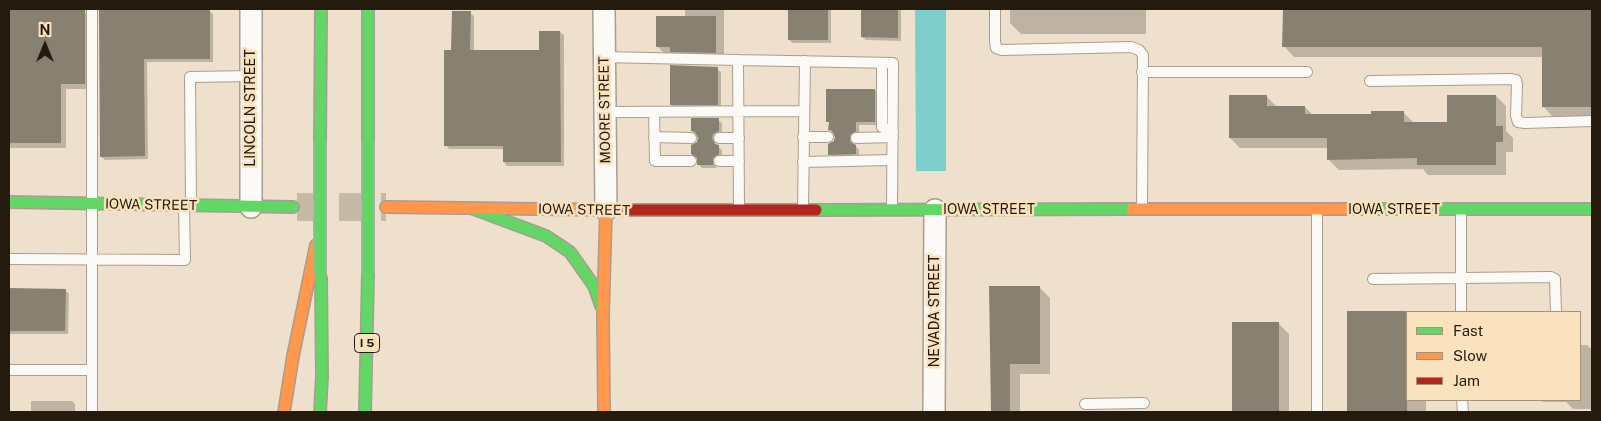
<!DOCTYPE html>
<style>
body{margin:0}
#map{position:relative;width:1601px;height:421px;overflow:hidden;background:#eee0cc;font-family:"Public Sans",sans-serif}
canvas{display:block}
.frame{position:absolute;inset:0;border:10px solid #241b0e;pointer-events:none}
.legend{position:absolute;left:1406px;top:311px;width:175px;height:90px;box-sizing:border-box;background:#fbe2bf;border:1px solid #a59278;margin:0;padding:6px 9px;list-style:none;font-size:15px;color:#241b0e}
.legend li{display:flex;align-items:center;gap:10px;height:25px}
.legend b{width:25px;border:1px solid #a59278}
.north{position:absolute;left:20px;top:20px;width:50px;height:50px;-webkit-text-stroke:4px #fbe2bf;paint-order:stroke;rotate:0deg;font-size:14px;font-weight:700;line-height:20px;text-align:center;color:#241b0e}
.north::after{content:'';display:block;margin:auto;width:18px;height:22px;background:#241b0e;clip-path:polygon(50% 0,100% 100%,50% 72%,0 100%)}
</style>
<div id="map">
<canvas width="1601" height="421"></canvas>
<div class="frame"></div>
<ul class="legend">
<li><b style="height:6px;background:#63d668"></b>Fast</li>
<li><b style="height:6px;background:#ff974d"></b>Slow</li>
<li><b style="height:6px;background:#b3261e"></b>Jam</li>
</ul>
<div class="north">N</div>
</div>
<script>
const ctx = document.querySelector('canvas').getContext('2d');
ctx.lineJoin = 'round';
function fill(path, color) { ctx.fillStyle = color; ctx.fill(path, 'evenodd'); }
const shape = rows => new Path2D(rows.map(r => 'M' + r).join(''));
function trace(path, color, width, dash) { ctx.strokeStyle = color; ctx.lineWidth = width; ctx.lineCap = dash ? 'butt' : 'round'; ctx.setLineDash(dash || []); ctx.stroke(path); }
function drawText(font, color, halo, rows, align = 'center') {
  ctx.font = font + ' "Public Sans",sans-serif'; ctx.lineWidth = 5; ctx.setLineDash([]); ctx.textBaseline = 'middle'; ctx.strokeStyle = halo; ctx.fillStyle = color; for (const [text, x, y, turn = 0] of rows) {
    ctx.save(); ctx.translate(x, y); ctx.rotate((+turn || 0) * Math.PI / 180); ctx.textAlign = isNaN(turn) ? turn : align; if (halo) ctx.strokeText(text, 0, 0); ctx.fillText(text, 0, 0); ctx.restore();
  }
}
const water = shape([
 [915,9,946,9,946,171,916,171]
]);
const shadow = shape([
 [9,9,81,9,91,18,91,89,66,89,66,148,9,148],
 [685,9,724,9,724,61,666,55,657,46,685,17],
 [789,9,831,9,831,43,793,43,789,40],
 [862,9,901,9,901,41,866,40,862,37],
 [1010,9,1146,9,1146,34,1021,34,1010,23],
 [1284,9,1592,9,1592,117,1553,117,1543,106,1543,57,1294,57,1284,46],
 [100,11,209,11,213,14,213,62,147,62,148,159,105,160,101,156],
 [470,13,474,16,474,51,541,51,560,32,564,35,564,166,507,166,504,162,504,149,449,149,446,145,453,51],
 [717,69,721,72,721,108,674,108,671,104],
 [875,90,878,94,878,125,859,125,859,135,856,136,852,142,859,150,859,157,833,158,829,154,836,136,830,130,830,123,828,121],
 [1266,96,1277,107,1305,107,1313,115,1373,115,1403,112,1414,123,1448,124,1496,96,1506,106,1506,131,1513,138,1513,152,1506,152,1506,175,1428,175,1423,169,1339,170,1328,159,1328,148,1240,148,1230,138],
 [718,120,722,123,722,135,717,138,715,143,722,150,722,158,716,162,716,168,702,168,698,164,698,143,699,138,693,131],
 [1039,287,1050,298,1050,374,1020,374,1020,412,992,412,991,288],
 [9,290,65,290,69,294,68,334,9,334],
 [1407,312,1407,400,1426,400,1426,412,1348,412,1348,313],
 [1233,323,1278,323,1289,334,1289,412,1233,412],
 [1580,345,1587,345,1592,350,1592,409,1573,409,1566,402,1543,402,1541,400,1580,400],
 [31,401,72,401,75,404,75,412,31,412]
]);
const building = shape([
 [9,9,78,9,78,10,85,10,85,84,61,84,61,143,9,143],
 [210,9,210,59,144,59,145,156,100,157,99,10],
 [788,9,828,9,828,40,788,40],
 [861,9,898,9,898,38,861,37],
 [1283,9,1592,9,1592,107,1542,107,1542,47,1282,47],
 [452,11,471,11,470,50,539,50,539,31,560,31,561,162,503,162,503,146,444,146,444,50,451,50],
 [656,16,716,16,716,53,670,52,670,47,656,47],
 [670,65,718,67,718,105,670,105],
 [826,89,875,89,875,122,856,122,856,131,850,135,850,142,856,145,856,154,828,155,828,144,834,141,835,137,832,131,828,130,829,122,826,122],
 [1229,95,1267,95,1267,106,1305,106,1305,114,1371,114,1371,111,1404,111,1404,122,1447,122,1447,95,1496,95,1496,126,1503,126,1503,142,1496,142,1496,165,1417,165,1417,158,1327,160,1327,138,1229,138],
 [691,118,719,118,719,131,713,134,712,138,715,144,719,145,719,154,713,158,713,165,697,165,697,158,691,154,691,145,697,142,698,138,695,132,691,131],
 [989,286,1040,286,1040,364,1010,364,1010,412,991,412],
 [9,288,66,289,65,331,9,331],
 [1347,311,1407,311,1407,412,1347,412],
 [1232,322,1279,322,1279,412,1232,412]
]);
const secondaryTunnel = shape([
 [297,207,386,207]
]);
const lane = shape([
 [92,9,92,412],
 [995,9,995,41,996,48,1002,50,1131,47,1139,50,1143,55,1142,209],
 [604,57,738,60,739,209],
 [738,60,893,63,892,209],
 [882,63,882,127,893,132],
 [1142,72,1307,72],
 [1370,81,1510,79,1516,80,1517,85,1516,116,1518,122,1525,123,1592,121],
 [605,112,804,111],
 [654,112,655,161,691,161],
 [654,137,691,138],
 [803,137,828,137],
 [719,138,739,138],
 [856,138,893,137],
 [719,161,739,161],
 [803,162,892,160],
 [191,205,190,77,251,76],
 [803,210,805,61],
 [1317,211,1317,412],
 [1461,211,1461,312],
 [9,259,185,260,184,206],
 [1373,279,1551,277,1555,279,1556,312],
 [9,370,92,370],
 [1462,400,1463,412],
 [1085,404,1144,403]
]);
const street = shape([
 [604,9,606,210],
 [251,207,251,9],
 [934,412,935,210]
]);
const fast = shape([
 [368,9,368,141],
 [320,142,321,9],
 [9,202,293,207],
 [471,208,546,236,570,252,594,286,601,306],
 [1372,209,1592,209],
 [816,210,1132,209],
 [320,412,322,377,321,278],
 [365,412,368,274]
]);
const slow = shape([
 [386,207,614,210],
 [1132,209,1372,209],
 [284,412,293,356,316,245],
 [604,412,603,315,606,210]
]);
const jam = shape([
 [614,210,816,210]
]);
const fastBridge = shape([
 [368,141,368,274],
 [320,142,320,274]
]);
const shields = [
 [367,343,25]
];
const shieldNames = [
 ["I 5",367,343]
];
const streetNames = [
 ["LINCOLN STREET",251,108,-90],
 ["MOORE STREET",605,110,-91],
 ["IOWA STREET",151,205,1],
 ["IOWA STREET",584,210,1],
 ["IOWA STREET",989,210],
 ["IOWA STREET",1394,210],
 ["NEVADA STREET",935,311,-90]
];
fill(water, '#7ececb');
fill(shadow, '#0003');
fill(building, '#888071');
trace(secondaryTunnel, '#c6b9a6', 28, [28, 14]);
trace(lane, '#a89d8e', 12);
trace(street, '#a89d8e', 24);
trace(fast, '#a89d8e', 14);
trace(slow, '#a89d8e', 14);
trace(jam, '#a89d8e', 14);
trace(lane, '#fcfaf7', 10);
trace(street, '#fcfaf7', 21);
trace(fast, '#63d668', 11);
trace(slow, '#ff974d', 11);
trace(jam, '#b3261e', 11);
trace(fastBridge, '#b1aeab', 14, []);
trace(fastBridge, '#63d668', 11);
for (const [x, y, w] of shields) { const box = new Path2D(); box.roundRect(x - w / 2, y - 9.5, w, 19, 4); ctx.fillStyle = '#fbe2bf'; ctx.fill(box); trace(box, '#241b0e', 1); }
drawText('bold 12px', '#241b0e', null, shieldNames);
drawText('14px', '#241b0e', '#fbe2bf', streetNames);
</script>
